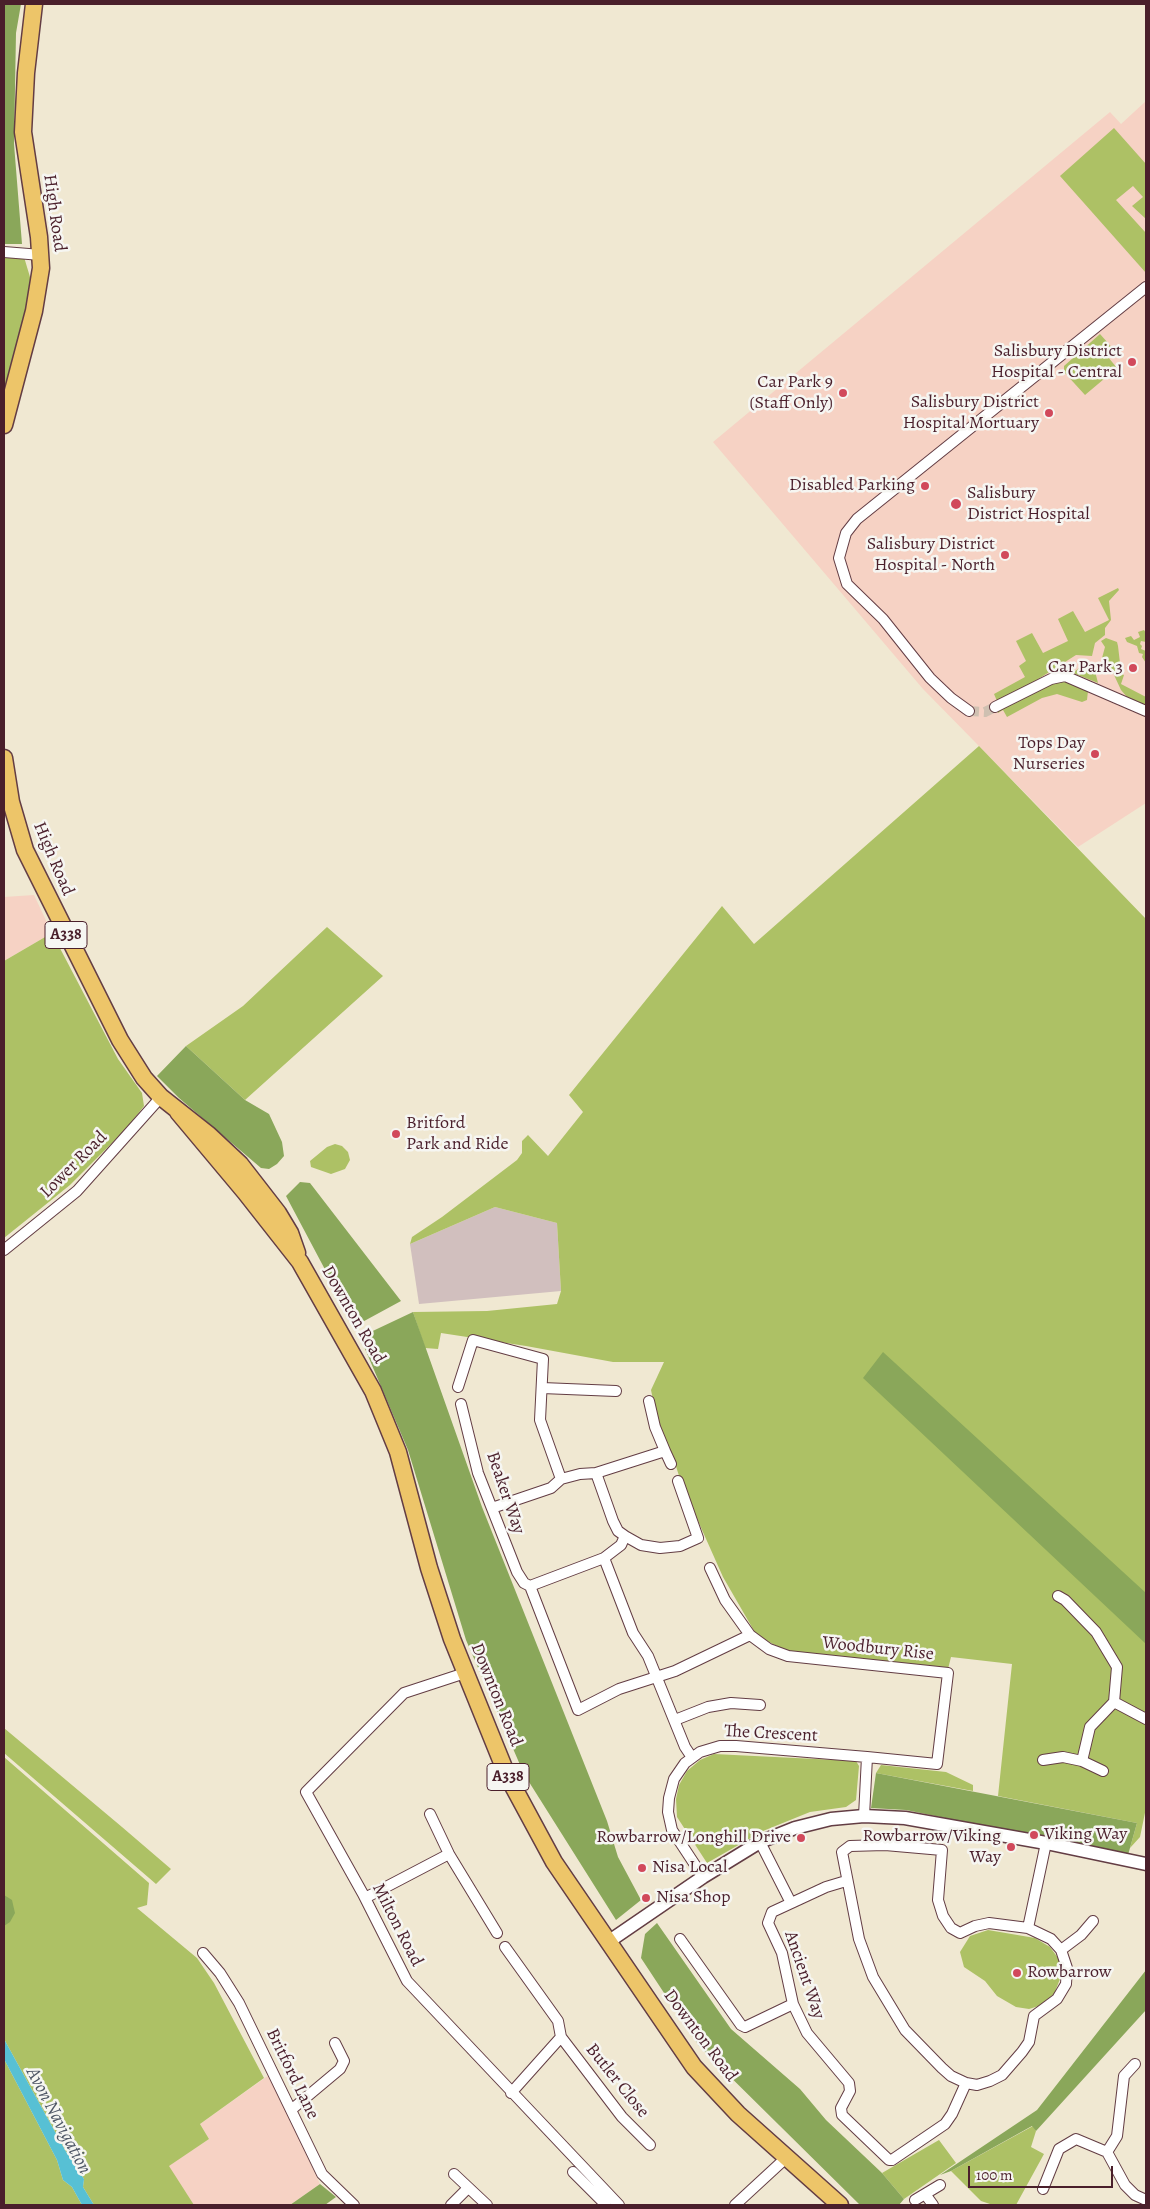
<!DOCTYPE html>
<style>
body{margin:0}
#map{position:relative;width:1150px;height:2209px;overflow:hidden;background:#f0e8d2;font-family:Alegreya,serif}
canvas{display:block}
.frame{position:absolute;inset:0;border:5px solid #4a1f2b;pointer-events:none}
.scale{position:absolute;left:968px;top:2166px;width:145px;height:22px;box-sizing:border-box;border:2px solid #4a1f2b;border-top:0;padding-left:6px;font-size:15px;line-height:18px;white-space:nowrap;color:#4a1f2b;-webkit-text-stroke:4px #f6f6f2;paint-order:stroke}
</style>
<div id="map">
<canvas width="1150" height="2209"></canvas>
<div class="frame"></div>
<div class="scale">100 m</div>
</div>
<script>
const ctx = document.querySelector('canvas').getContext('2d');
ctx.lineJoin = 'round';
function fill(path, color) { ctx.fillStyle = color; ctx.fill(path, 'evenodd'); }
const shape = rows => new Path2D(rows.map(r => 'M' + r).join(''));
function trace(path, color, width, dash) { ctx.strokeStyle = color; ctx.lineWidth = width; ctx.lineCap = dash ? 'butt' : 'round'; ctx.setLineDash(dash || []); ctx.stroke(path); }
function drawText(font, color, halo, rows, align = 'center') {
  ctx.font = font + ' Alegreya,serif'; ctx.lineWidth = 5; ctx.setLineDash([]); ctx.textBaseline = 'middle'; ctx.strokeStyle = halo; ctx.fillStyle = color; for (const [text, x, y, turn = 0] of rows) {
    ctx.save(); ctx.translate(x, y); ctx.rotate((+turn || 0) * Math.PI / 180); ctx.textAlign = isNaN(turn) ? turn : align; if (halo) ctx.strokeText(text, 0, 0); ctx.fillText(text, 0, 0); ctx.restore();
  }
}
const built = shape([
 [1146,101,1146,803,1078,847,923,689,713,442,1110,112,1121,124],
 [34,895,52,933,4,961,4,897],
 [269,2075,320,2184,290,2205,194,2205,168,2166,209,2139,200,2124]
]);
const industrial = shape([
 [495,1207,557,1223,561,1291,419,1304,410,1244]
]);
const green = shape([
 [1114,128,1146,164,1146,219,1132,206,1143,197,1133,186,1116,200,1146,233,1146,273,1060,176],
 [4,255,24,257,33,287,7,389,4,391],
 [1100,334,1115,351,1108,357,1117,368,1085,395,1064,372,1064,366],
 [1118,588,1119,590,1109,601,1111,620,1105,628,1105,635,1095,643,1092,656,1076,655,1032,683,997,701,994,694,1025,677,1019,666,1026,661,1016,641,1032,633,1043,653,1068,641,1058,619,1073,611,1085,632,1109,620,1098,598],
 [1144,630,1146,633,1146,642,1141,641,1140,644,1142,646,1141,649,1146,651,1146,663,1142,657,1143,654,1139,653,1137,646,1127,642,1125,638,1131,636,1134,640,1140,637,1138,632],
 [1106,638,1117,642,1118,646,1120,663,1118,673,1124,675,1121,684,1146,697,1146,705,1127,697,1121,690,1108,662,1102,658,1105,647,1101,641],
 [1080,667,1095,671,1098,683,1073,673],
 [1067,680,1088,691,1087,700,1082,702,1057,694,1042,698,1007,717,1003,710,998,713,996,709,1047,684],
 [979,746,1146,919,1146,1808,1140,1837,1130,1848,1137,1823,998,1796,1012,1664,951,1657,948,1669,787,1651,757,1636,723,1577,682,1485,671,1451,659,1429,651,1390,664,1362,613,1362,526,1346,441,1333,438,1349,425,1348,413,1312,487,1311,557,1304,561,1291,557,1223,495,1207,410,1244,412,1237,442,1217,517,1160,522,1153,522,1141,528,1135,548,1156,583,1112,569,1095,722,906,754,944],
 [327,927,383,976,245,1100,186,1046,243,1006],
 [52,933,118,1059,142,1093,144,1106,127,1128,70,1185,4,1238,4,961],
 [335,1144,342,1146,348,1152,350,1160,345,1169,331,1174,311,1167,310,1161,327,1147],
 [4,1728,122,1827,171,1869,156,1884,4,1753],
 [714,1754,856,1761,859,1766,856,1800,846,1807,810,1812,763,1831,707,1863,677,1817,676,1799,679,1785,687,1771,700,1760],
 [4,1757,149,1883,147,1905,137,1908,197,1958,214,1983,264,2078,200,2124,209,2139,169,2166,194,2205,94,2205,83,2187,84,2179,65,2150,4,2039],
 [881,1765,946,1772,973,1785,973,1791,876,1773],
 [988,1930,1035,1938,1050,1947,1061,1962,1060,1979,1054,1994,1042,2005,1029,2009,1016,2007,997,1996,985,1981,964,1967,960,1952,970,1936],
 [4,2059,57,2160,63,2180,72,2187,82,2205,4,2205],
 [1033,2126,1036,2131,1031,2147,1044,2154,1016,2205,993,2205,981,2201,951,2171],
 [939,2140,956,2163,904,2199,882,2173]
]);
const forest = shape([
 [4,4,21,4,16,33,14,144,22,244,4,244],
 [186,1046,245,1100,269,1114,282,1142,284,1156,277,1164,269,1169,261,1168,179,1098,157,1076],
 [300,1182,310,1183,401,1301,355,1326,286,1196],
 [413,1312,482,1507,607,1821,618,1857,641,1900,616,1920,524,1774,466,1640,408,1450,360,1337],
 [883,1352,1146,1593,1146,1644,863,1378],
 [876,1773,1137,1823,1128,1855,906,1810,871,1808],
 [4,1895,12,1900,15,1913,10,1922,4,1926],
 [657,1923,731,2029,800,2089,826,2120,882,2173,904,2199,899,2205,860,2205,699,2046,641,1958,645,1934],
 [1146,1970,1146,2010,1036,2131,1032,2126,951,2171,940,2175,1037,2110],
 [320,2184,336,2197,325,2205,290,2205]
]);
const water = shape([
 [4,2039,65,2150,84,2179,83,2187,94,2205,82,2205,72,2187,63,2180,57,2160,4,2059]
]);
const minorTunnel = shape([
 [969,711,985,712,995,707]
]);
const minor = shape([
 [4,252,41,255],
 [995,707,1051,679,1065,676,1146,711],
 [969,711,951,698,930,678,883,619,847,584,839,558,846,533,857,519,1146,287],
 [4,1250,77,1191,161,1097],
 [458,1387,473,1340,543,1359,540,1420,561,1479],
 [542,1388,616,1391],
 [461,1404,478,1473,517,1572,524,1583,530,1586],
 [665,1451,671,1464],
 [492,1508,551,1488,561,1479,580,1474,596,1473],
 [625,1536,618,1531,613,1521,596,1473,665,1451,655,1427,649,1401],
 [604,1558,633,1633,648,1656,685,1747,691,1756],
 [710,1568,725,1600,750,1635],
 [530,1586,578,1710,619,1689,675,1671,750,1635,769,1649,788,1656,948,1673,937,1764,867,1757],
 [530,1586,604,1558,621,1545,625,1536,641,1545,660,1548,680,1546,698,1538,678,1481],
 [1058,1596,1065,1600,1096,1632,1117,1667,1114,1702,1090,1727,1082,1761,1103,1771],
 [465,1673,404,1693,306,1792,363,1894,407,1981,619,2205],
 [1114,1702,1146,1719],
 [675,1720,708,1707,731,1703,760,1705],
 [1043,1760,1063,1757,1082,1761],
 [430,1814,449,1854,497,1933],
 [760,1842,791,1903],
 [885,1845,942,1850,938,1900,943,1916,951,1928,960,1933,975,1926,989,1923,1028,1928,1051,1939,1061,1950,1067,1968,1066,1984,1057,1999,1034,2016,1029,2042,1022,2052,1002,2075,990,2081,977,2085,966,2083,951,2076,942,2068,905,2030,873,1977,859,1939,842,1852,850,1846,885,1845],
 [703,1877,672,1830,668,1812,669,1798,674,1779,685,1763,700,1752,720,1746,736,1746,867,1757,864,1816],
 [846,1881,826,1887,785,1906,772,1912,768,1923,782,1953,793,2004,807,2033,849,2083,850,2091,841,2108,842,2115,889,2160,892,2160,945,2124,952,2114,966,2083],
 [365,1898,449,1854],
 [1028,1928,1046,1843],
 [680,1939,741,2025,745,2027,793,2004],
 [505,1947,558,2021,561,2037],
 [1061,1950,1081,1935,1093,1921],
 [203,1953,220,1973,239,2003,322,2174,354,2205],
 [511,2093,561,2037,622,2117,650,2145],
 [291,2110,340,2069,344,2061,335,2043],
 [1107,2152,1117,2136,1124,2076,1135,2064],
 [573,2172,606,2205],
 [454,2174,487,2205],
 [1043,2189,1059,2149,1076,2139,1107,2152,1125,2185,1135,2195,1146,2200],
 [915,2200,925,2194],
 [451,2205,468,2188],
 [735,2205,787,2157],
 [933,2205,925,2194,940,2185]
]);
const tertiary = shape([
 [608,1942,703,1877,760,1842,795,1828,831,1819,864,1816,905,1818,1046,1843,1146,1864]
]);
const trunk = shape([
 [4,425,34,311,41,268,39,237,23,132,26,73,34,4],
 [4,758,11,802,25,850,120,1040,144,1078,161,1097,209,1135,240,1164,278,1213,290,1233,297,1253],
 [178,1112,245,1192,300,1262,373,1391,398,1452,429,1568,452,1639,507,1775,554,1862,694,2067,738,2114,840,2205]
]);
const markers = [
 [1132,362,5,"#d1495b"],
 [843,393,5,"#d1495b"],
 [1049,413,5,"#d1495b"],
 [925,486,5,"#d1495b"],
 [956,504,6,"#d1495b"],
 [1005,555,5,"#d1495b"],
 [1133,668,5,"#d1495b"],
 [1095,754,5,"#d1495b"],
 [396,1134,5,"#d1495b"],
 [1034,1835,5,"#d1495b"],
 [801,1838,5,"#d1495b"],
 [1011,1847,5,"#d1495b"],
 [642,1868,5,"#d1495b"],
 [646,1898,5,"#d1495b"],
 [1017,1973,5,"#d1495b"]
];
const shields = [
 [66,935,42],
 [508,1777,42]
];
const shieldNames = [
 ["A338",66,935],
 ["A338",508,1777]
];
const streetNames = [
 ["High Road",54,213,82],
 ["High Road",53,859,67],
 ["Lower Road",74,1165,-45],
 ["Downton Road",353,1315,60],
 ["Beaker Way",505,1493,71],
 ["Woodbury Rise",878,1649,6],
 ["Downton Road",496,1695,68],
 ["The Crescent",771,1734,3],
 ["Milton Road",397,1925,63],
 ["Ancient Way",804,1975,71],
 ["Downton Road",700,2036,53],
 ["Britford Lane",292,2074,64],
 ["Butler Close",617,2081,51]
];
const poiNames = [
 ["Salisbury District",1122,352],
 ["Hospital - Central",1122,373],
 ["Car Park 9",833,383],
 ["(Staff Only)",833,404],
 ["Salisbury District",1039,403],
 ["Hospital Mortuary",1039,424],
 ["Disabled Parking",915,486],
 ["Salisbury",967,494,"left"],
 ["District Hospital",967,515,"left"],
 ["Salisbury District",995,545],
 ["Hospital - North",995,566],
 ["Car Park 3",1123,668],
 ["Tops Day",1085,744],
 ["Nurseries",1085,765],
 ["Britford",406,1124,"left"],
 ["Park and Ride",406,1145,"left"],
 ["Viking Way",1044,1835,"left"],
 ["Rowbarrow/Viking",1001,1837],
 ["Way",1001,1858],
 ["Rowbarrow/Longhill Drive",791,1838],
 ["Nisa Local",652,1868,"left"],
 ["Nisa Shop",656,1898,"left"],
 ["Rowbarrow",1027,1973,"left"]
];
const waterNames = [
 ["Avon Navigation",58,2121,62]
];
fill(built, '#f6d2c4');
fill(industrial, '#d1bfbe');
fill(green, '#adc165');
fill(forest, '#8aa75a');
fill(water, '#57c0d4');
trace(minorTunnel, '#cfc0b1', 10, [10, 5]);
trace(minor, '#633d44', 12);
trace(tertiary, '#633d44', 15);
trace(trunk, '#633d44', 19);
trace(minor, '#fff', 10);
trace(tertiary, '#fff', 12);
trace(trunk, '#edc569', 16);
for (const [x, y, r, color] of markers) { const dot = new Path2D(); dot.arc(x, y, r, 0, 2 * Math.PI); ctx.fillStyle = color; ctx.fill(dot); trace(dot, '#f6f6f2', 2); }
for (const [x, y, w] of shields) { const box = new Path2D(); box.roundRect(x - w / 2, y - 13.5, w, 27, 4); ctx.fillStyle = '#f6f6f2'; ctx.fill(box); trace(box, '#4a1f2b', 1); }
drawText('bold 16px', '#4a1f2b', null, shieldNames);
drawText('18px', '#4a1f2b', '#f6f6f2', streetNames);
drawText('18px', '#4a1f2b', '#f6f6f2', poiNames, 'right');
drawText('italic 19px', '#4f5766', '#f6f6f2', waterNames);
</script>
